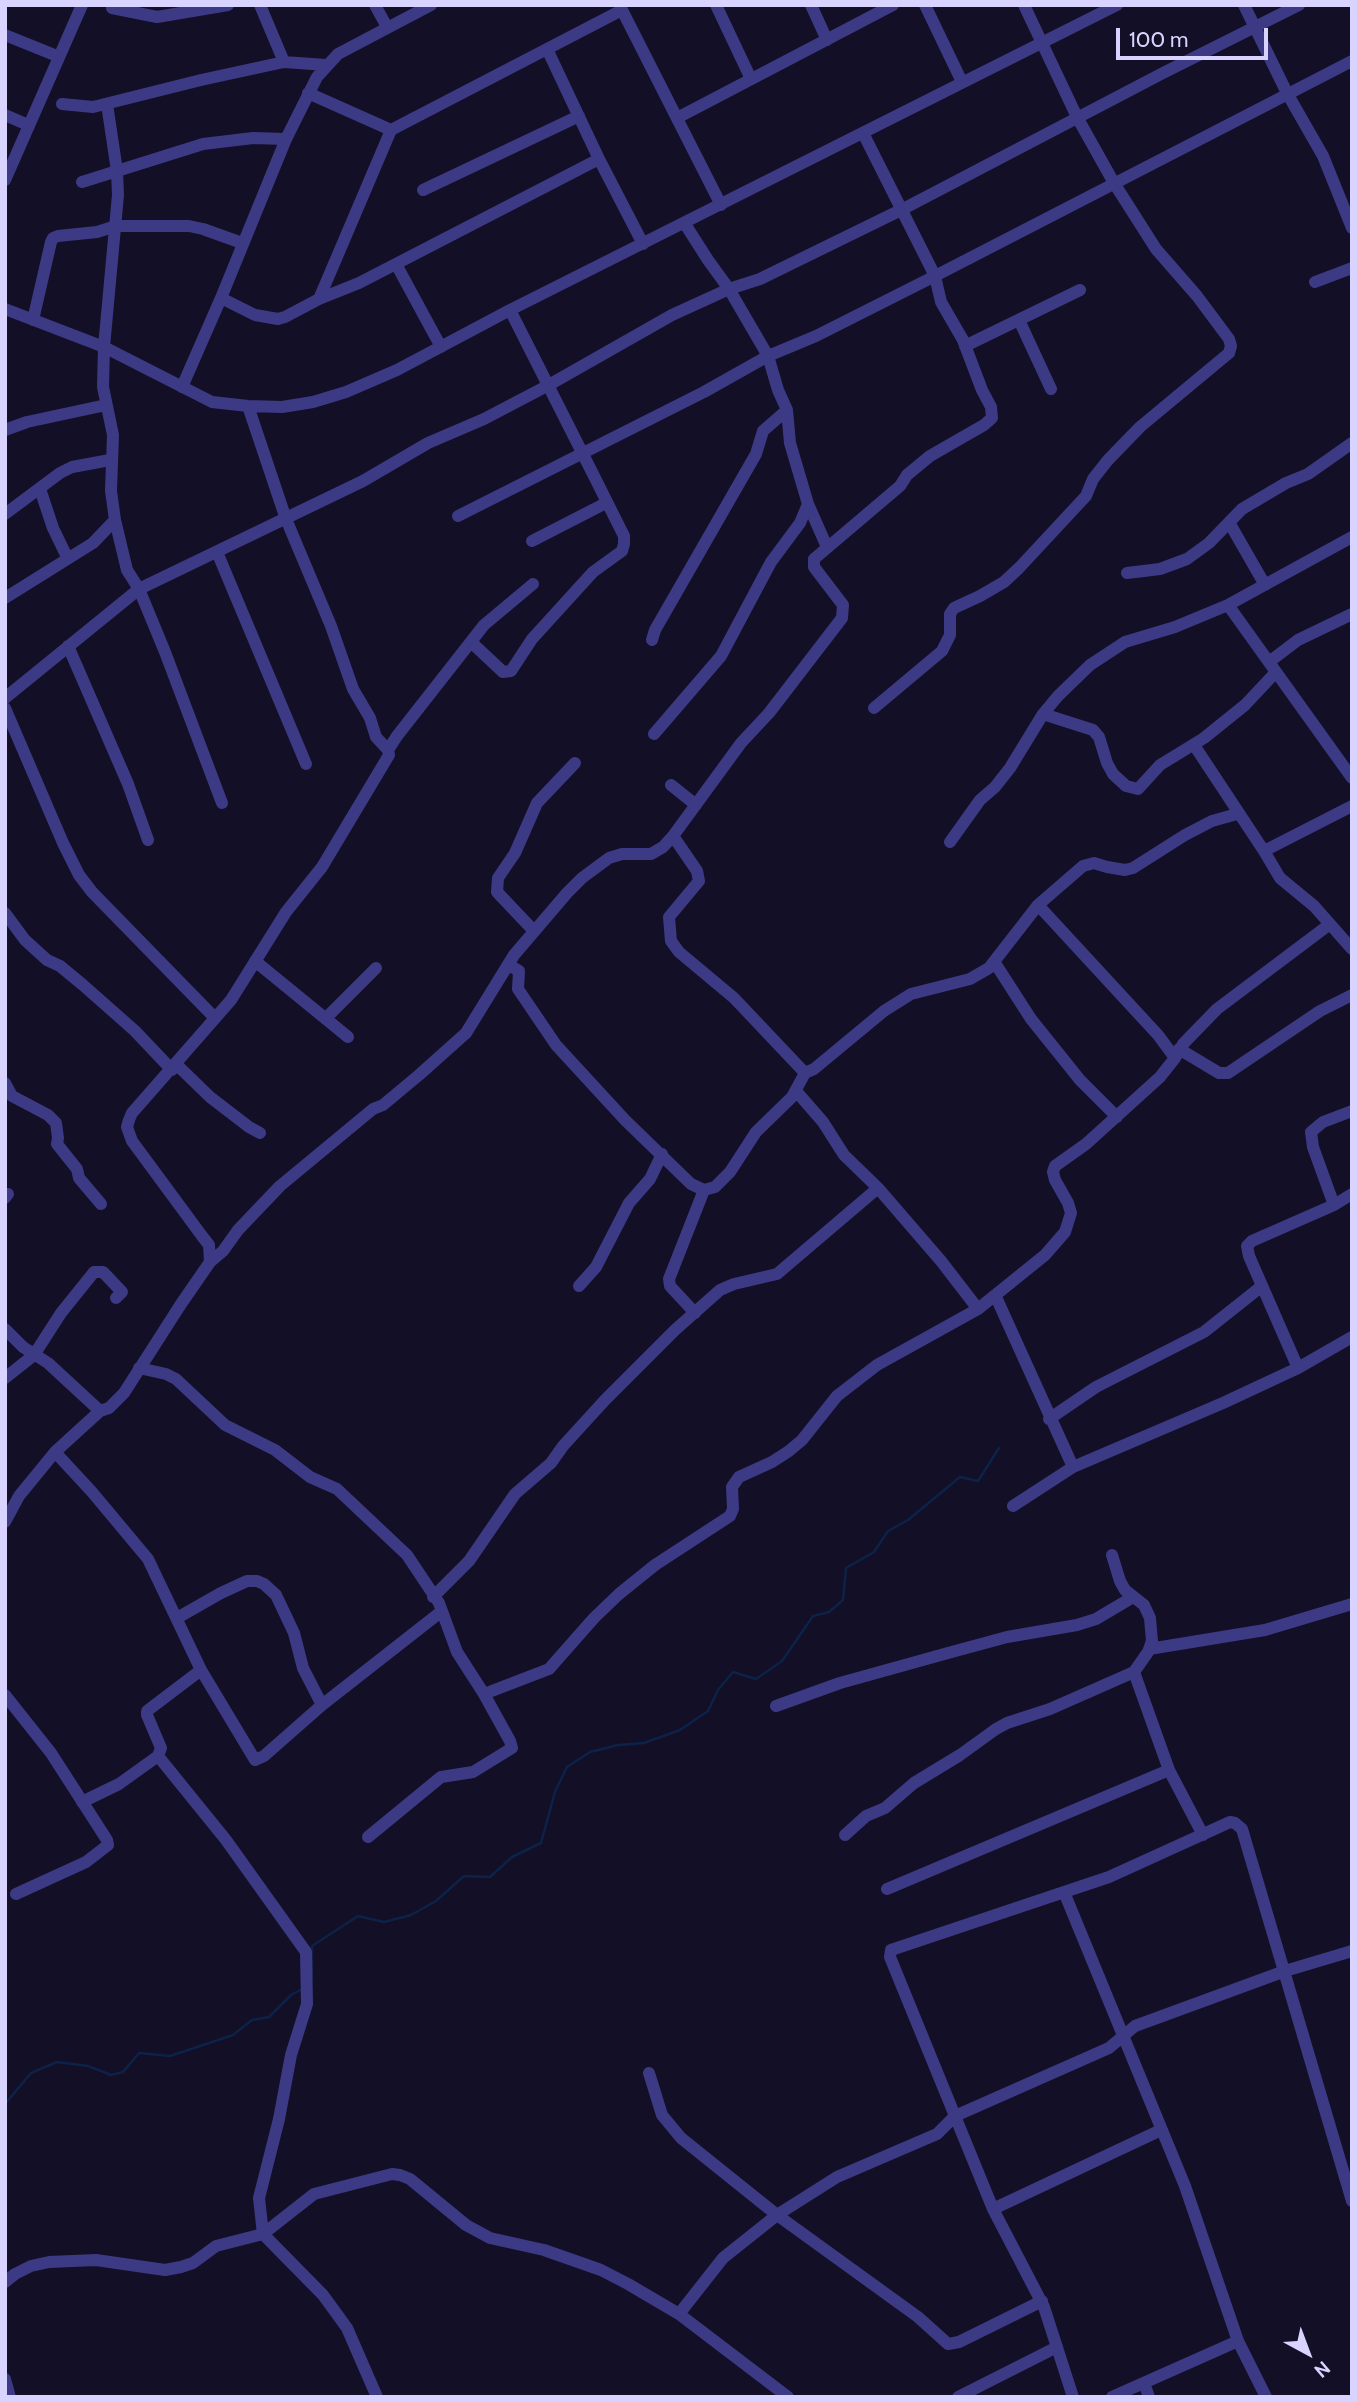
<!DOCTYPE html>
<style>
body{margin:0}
#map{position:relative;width:1357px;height:2402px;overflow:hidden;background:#130f26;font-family:Cabin,sans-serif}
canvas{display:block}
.frame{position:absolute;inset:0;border:7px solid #d9d4ff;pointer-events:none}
.north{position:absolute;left:1273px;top:2318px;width:70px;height:70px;-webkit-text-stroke:5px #130f26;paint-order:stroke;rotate:139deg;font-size:19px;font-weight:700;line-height:28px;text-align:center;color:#d9d4ff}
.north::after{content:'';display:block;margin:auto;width:24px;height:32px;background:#d9d4ff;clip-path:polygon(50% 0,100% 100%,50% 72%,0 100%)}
.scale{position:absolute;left:1116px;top:28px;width:152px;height:32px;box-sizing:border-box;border:4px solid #d9d4ff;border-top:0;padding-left:9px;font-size:21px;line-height:24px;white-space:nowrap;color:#d9d4ff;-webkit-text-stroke:5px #130f26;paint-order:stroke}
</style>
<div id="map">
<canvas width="1357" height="2402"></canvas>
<div class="frame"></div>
<div class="north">N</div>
<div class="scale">100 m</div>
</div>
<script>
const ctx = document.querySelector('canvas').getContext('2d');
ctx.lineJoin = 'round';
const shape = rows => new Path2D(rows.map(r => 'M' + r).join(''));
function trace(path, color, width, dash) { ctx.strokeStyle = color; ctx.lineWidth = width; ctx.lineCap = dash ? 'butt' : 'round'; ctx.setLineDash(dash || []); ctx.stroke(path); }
const stream = shape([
 [312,1978,312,1946,358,1916,384,1922,411,1915,436,1901,464,1876,490,1877,512,1857,541,1843,555,1792,567,1767,590,1752,618,1745,644,1743,680,1730,708,1711,718,1690,733,1672,756,1679,782,1661,813,1616,829,1612,843,1600,846,1568,874,1552,888,1531,908,1520,960,1477,978,1481,999,1448],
 [5,2104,31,2073,57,2062,88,2066,111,2075,123,2072,139,2053,170,2056,233,2035,252,2020,269,2017,291,1995,304,1988]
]);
const minor = shape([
 [260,5,284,62],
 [375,5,387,27],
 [716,5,751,79],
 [811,5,827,40],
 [925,5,962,82],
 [1244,5,1287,93,1323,156,1352,228],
 [620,6,721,205],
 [112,8,157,17,228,5],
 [5,35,57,56],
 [547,49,599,159,643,244],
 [308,93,391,130,622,10],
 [62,104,93,107,201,80,284,62,326,65],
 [107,104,117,171,118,195,104,347,103,387,113,435,111,491,115,520,127,570,139,589,165,652,222,803],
 [5,115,28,125],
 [677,118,893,5],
 [5,180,82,5],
 [82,182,203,144,253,138,286,139],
 [423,190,579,116],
 [396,264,441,347],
 [1315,282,1352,268],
 [221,298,255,315,278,319,285,317,319,299,359,283,599,159],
 [319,299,391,130],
 [5,309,104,347,212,402,248,406,282,407,313,402,346,392,397,370,510,310,1117,5],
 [33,320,51,242,53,238,58,236,97,232,116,226,189,226,203,229,242,243],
 [1019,320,1051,389],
 [965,346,1080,290],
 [182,387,221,298,286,139,317,77,338,54,431,5],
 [248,406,286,519,331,626,353,689,370,718,376,737,388,750],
 [5,430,27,422,106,405],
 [40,489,53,528,67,557],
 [808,504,827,547],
 [5,514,60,473,72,467,110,460],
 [458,516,704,392,768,356,816,336,935,276,1352,61],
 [1230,524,1265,585],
 [532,541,606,503],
 [217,552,306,764],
 [1127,573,1160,569,1187,559,1209,543,1242,509,1286,483,1308,474,1352,443],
 [5,598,93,543,115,520],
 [1228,605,1352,778],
 [652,640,655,630,756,454,763,431,787,410],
 [471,642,503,672,511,671,532,639,593,572,622,551,624,544,624,536,595,478,510,310],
 [68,646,128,784,148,840],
 [1269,662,1298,640,1352,614],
 [5,698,139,589,363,481,428,443,484,419,547,386,672,315,729,289,760,279,903,209,1163,73,1299,5],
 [5,708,63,843,79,875,92,892,215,1018],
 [874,708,942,651,950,635,950,614,954,608,980,596,1004,582,1019,568,1086,496,1093,479,1108,460,1140,427,1229,353,1231,346,1229,339,1197,296,1156,249,1114,183,1077,117,1024,5],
 [1043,714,1058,696,1090,665,1125,642,1175,627,1228,605,1352,537],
 [654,734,721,656,771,562,800,523,808,504,790,443,787,410,778,390,768,356,729,289,708,260,685,224],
 [1194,745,1264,851],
 [671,785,696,805],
 [1352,806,1264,851,1280,878,1314,906,1352,949],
 [673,836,697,871,699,881,669,917,671,941,679,952,734,998,805,1073,814,1069,884,1011,911,994,970,979,989,968,1038,905,1158,1035,1175,1058],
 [950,842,980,800,995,787,1010,768,1043,714,1093,730,1099,737,1107,763,1113,774,1126,786,1138,789,1160,765,1204,738,1245,705,1276,672],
 [1038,905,1083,866,1094,863,1107,867,1125,870,1133,868,1185,835,1212,821,1237,814],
 [5,913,25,940,47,960,60,966,83,985,135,1031,172,1070],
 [534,931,497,892,498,878,515,853,537,803,575,763],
 [255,961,348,1037],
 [995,963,1031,1019,1080,1080,1117,1117],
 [509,965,519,971,518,989,556,1045,625,1120,691,1184,704,1190,715,1187,730,1172,756,1132,792,1097,805,1073],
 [326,1018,376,968],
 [1179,1049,1219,1073,1228,1073,1320,1011,1352,995],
 [176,1064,210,1097,249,1127,260,1133],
 [5,1083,12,1096,48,1115,56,1123,58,1138,57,1144,77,1169,79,1178,101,1204],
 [796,1091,823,1122,844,1155,878,1188,941,1261,978,1309],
 [5,1198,8,1194],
 [1334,1205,1313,1147,1311,1132,1323,1122,1352,1111],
 [210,1262,209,1245,202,1236,132,1141,127,1127,129,1120,132,1113,231,1000,286,912,322,867,389,755,388,750,397,736,484,625,533,584],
 [579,1286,596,1267,629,1203,650,1179,662,1154],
 [996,1297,1073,1467],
 [695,1313,670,1286,669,1279,704,1190],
 [5,1329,23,1347,48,1363,100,1411],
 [139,1368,166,1374,176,1379,225,1425,275,1450,310,1477,337,1489,407,1555,439,1603,457,1652,484,1694,510,1741,512,1748,473,1772,441,1777,368,1837],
 [1298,1368,1249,1256,1247,1246,1252,1241,1334,1205,1352,1194],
 [5,1378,34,1355,61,1313,94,1272,103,1272,122,1292,116,1298],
 [1049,1419,1096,1387,1204,1332,1262,1286],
 [55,1452,92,1492,148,1559,201,1670,255,1760,264,1756,322,1705,442,1611],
 [1013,1506,1073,1467,1223,1403,1298,1368,1352,1337],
 [5,1522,19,1496,55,1452,100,1411,109,1408,124,1393,181,1304,210,1262,223,1251,238,1230,280,1186,373,1109,383,1105,419,1075,466,1033,514,955,567,893,582,878,609,858,622,854,651,854,663,847,673,836,741,743,769,713,842,618,843,605,814,567,814,559,900,486,907,475,930,456,984,425,992,418,991,407,982,390,963,340,941,302,935,276,863,133],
 [1112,1555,1120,1581,1125,1590,1144,1605,1150,1618,1152,1641,1148,1652,1134,1672,1169,1770,1203,1835],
 [433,1597,469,1561,515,1494,551,1463,563,1446,605,1400,675,1330,720,1290,734,1284,777,1274,878,1188],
 [177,1618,221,1593,247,1581,257,1581,264,1584,276,1595,294,1633,303,1668,322,1705],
 [1149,1649,1265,1630,1352,1604],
 [201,1670,147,1711,147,1715,161,1748,158,1756,226,1840,306,1952,307,2004,291,2055,279,2119,259,2198,263,2234,323,2295,347,2328,377,2397],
 [484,1694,549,1669,594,1618,619,1594,655,1565,730,1516,733,1509,732,1487,739,1477,772,1462,789,1451,802,1440,837,1396,877,1365,978,1309,1045,1255,1065,1232,1071,1213,1068,1203,1055,1180,1053,1172,1055,1166,1086,1144,1160,1077,1175,1058,1183,1044,1217,1009,1330,924],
 [5,1695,51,1753,107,1840,108,1845,86,1862,16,1894],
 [776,1706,840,1683,948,1653,1007,1637,1077,1625,1096,1619,1133,1597],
 [82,1802,119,1784,158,1756],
 [845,1835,866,1816,885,1808,914,1783,960,1755,996,1729,1007,1723,1050,1709,1134,1672],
 [887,1889,1169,1770],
 [1064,1892,1185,2186,1238,2341,1266,2397],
 [649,2073,662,2115,681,2138,777,2215,918,2317,948,2344,959,2342,1042,2301],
 [993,2209,1161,2130],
 [5,2282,15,2274,31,2266,49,2262,96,2260,165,2270,181,2267,193,2263,216,2246,263,2234,314,2194,392,2174,400,2175,410,2179,466,2225,490,2238,544,2250,601,2270,628,2284,679,2314,788,2397],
 [679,2314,723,2258,777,2215,837,2177,937,2134,955,2116,1109,2048,1135,2026,1285,1971,1352,1951],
 [5,2379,10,2397],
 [1144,2383,1149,2397],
 [958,2397,1057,2347],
 [1073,2397,1044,2307,993,2209,890,1957,891,1950,1109,1877,1230,1822,1235,1823,1242,1829,1352,2201],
 [1112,2397,1238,2341]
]);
trace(stream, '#0c2248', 2.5);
trace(minor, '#3d3a85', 12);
</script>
